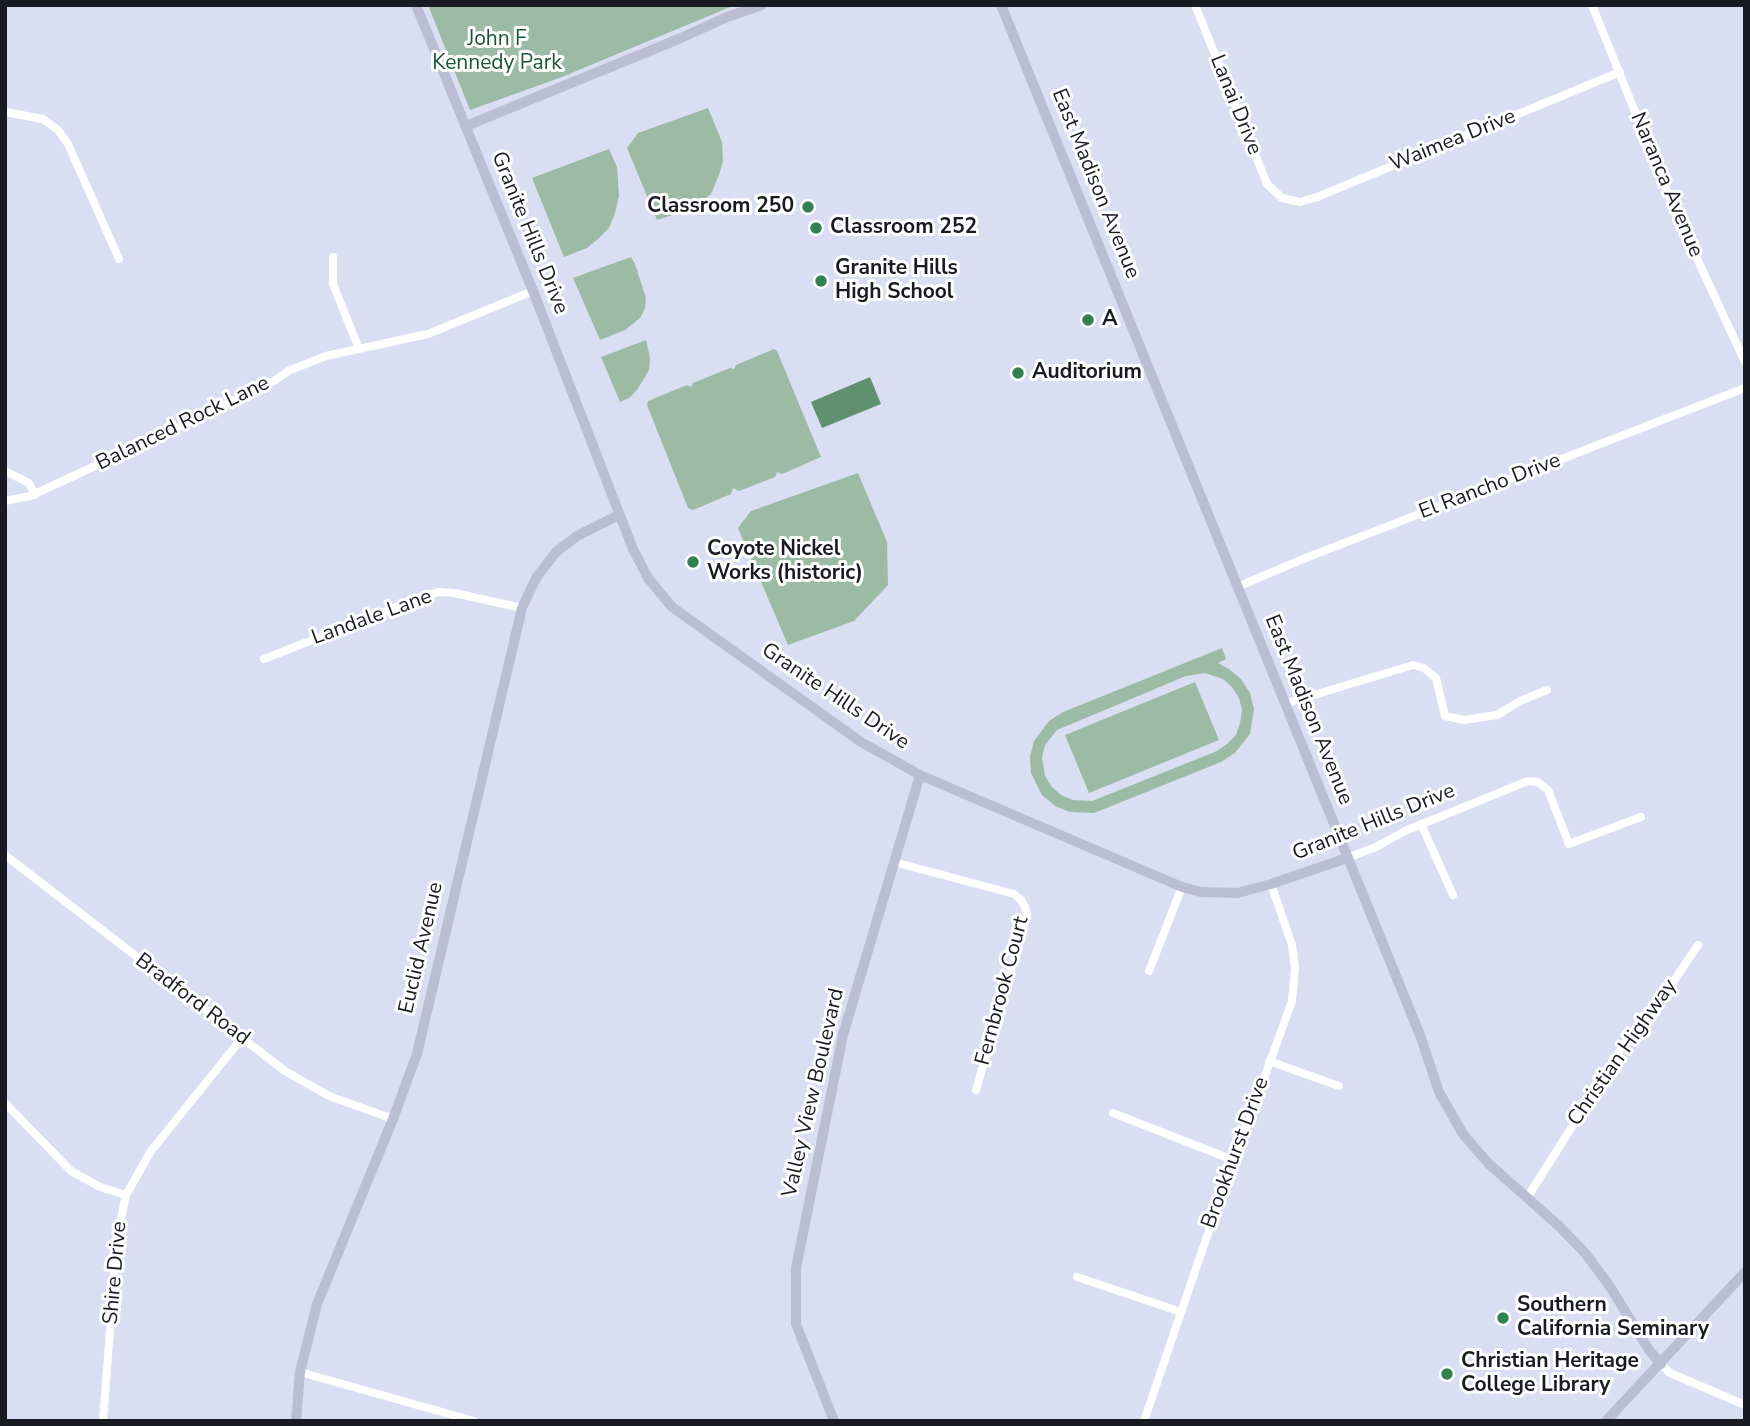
<!DOCTYPE html>
<style>
body{margin:0}
#map{position:relative;width:1750px;height:1426px;overflow:hidden;background:#dadef2;font-family:"Nunito Sans",sans-serif}
canvas{display:block}
.frame{position:absolute;inset:0;border:7px solid #1a1b22;pointer-events:none}
</style>
<div id="map">
<canvas width="1750" height="1426"></canvas>
<div class="frame"></div>
</div>
<script>
const ctx = document.querySelector('canvas').getContext('2d');
ctx.lineJoin = 'round';
function fill(path, color) { ctx.fillStyle = color; ctx.fill(path, 'evenodd'); }
const shape = rows => new Path2D(rows.map(r => 'M' + r).join(''));
function trace(path, color, width, dash) { ctx.strokeStyle = color; ctx.lineWidth = width; ctx.lineCap = dash ? 'butt' : 'round'; ctx.setLineDash(dash || []); ctx.stroke(path); }
function drawText(font, color, halo, rows, align = 'center') {
  ctx.font = font + ' "Nunito Sans",sans-serif'; ctx.lineWidth = 6; ctx.setLineDash([]); ctx.textBaseline = 'middle'; ctx.strokeStyle = halo; ctx.fillStyle = color; for (const [text, x, y, turn = 0] of rows) {
    ctx.save(); ctx.translate(x, y); ctx.rotate((+turn || 0) * Math.PI / 180); ctx.textAlign = isNaN(turn) ? turn : align; if (halo) ctx.strokeText(text, 0, 0); ctx.fillText(text, 0, 0); ctx.restore();
  }
}
const green = shape([
 [428,5,735,5,562,77,470,110],
 [708,108,722,142,723,161,719,175,711,194,694,208,657,220,627,148,638,133],
 [609,149,617,167,619,196,615,213,609,228,598,239,587,248,564,257,532,178],
 [631,257,635,264,646,298,645,308,640,318,625,330,600,340,573,278],
 [646,340,650,358,649,370,637,390,629,398,620,402,601,357],
 [774,349,777,351,821,457,782,474,777,472,775,477,739,491,733,488,731,494,693,510,688,508,647,405,648,401,687,385,691,387,693,383,730,368,734,369,736,365],
 [858,473,887,542,888,585,854,621,788,645,738,528,751,511],
 [1222,648,1226,659,1218,663,1229,669,1241,679,1250,693,1254,709,1250,734,1235,753,1221,762,1094,813,1070,812,1055,806,1042,795,1031,773,1030,757,1034,741,1049,721,1063,712],
 [1205,673,1223,679,1232,687,1239,698,1242,710,1240,723,1236,735,1227,744,1217,751,1092,801,1073,800,1061,795,1052,787,1045,776,1042,758,1045,745,1057,730,1186,676],
 [1195,682,1219,740,1089,793,1065,735]
]);
const water = shape([
 [870,377,881,404,822,428,811,402]
]);
const street = shape([
 [1195,5,1267,184,1282,198,1300,202,1317,197,1620,72],
 [1592,5,1675,211,1745,362],
 [5,112,43,119,58,130,68,144,119,259],
 [333,257,333,284,359,349],
 [5,471,29,483,35,495,5,501],
 [39,492,190,422,274,381,290,370,326,356,428,334,533,291],
 [1237,587,1303,559,1745,388],
 [264,659,427,595,440,592,454,593,522,608],
 [1284,704,1413,665,1424,668,1436,678,1445,716,1464,720,1497,715,1520,701,1547,690],
 [1421,824,1453,895],
 [5,855,285,1071,329,1096,393,1119],
 [1347,858,1376,847,1405,831,1528,781,1538,782,1548,790,1569,844,1641,817],
 [894,862,1014,894,1021,900,1025,907,1027,915,976,1090],
 [1149,971,1182,887],
 [1269,1061,1339,1086],
 [5,1103,71,1171,100,1187,126,1195],
 [1113,1113,1233,1160],
 [1527,1198,1628,1038,1634,1040,1698,945],
 [1077,1277,1181,1312],
 [1661,1364,1670,1373,1745,1405],
 [300,1372,474,1421],
 [103,1421,117,1238,126,1195,151,1151,242,1038],
 [1144,1421,1205,1242,1292,1001,1295,968,1292,945,1271,884]
]);
const secondary = shape([
 [416,5,533,291,633,549,648,578,672,607,861,742,920,775,1182,887,1201,892,1238,893,1271,884,1347,858],
 [1001,5,1420,1035,1439,1092,1463,1134,1488,1163,1560,1227,1585,1253,1609,1285,1649,1350,1661,1364],
 [466,126,681,38,727,17,762,5],
 [296,1421,300,1372,317,1304,393,1119,417,1054,522,608,536,578,556,552,577,536,619,515],
 [834,1421,796,1324,796,1268,843,1035,920,775],
 [1606,1421,1745,1272]
]);
const markers = [
 [808,207,7,"#328151"],
 [816,228,7,"#328151"],
 [821,281,7,"#328151"],
 [1088,320,7,"#328151"],
 [1018,373,7,"#328151"],
 [693,562,7,"#328151"],
 [1503,1318,7,"#328151"],
 [1447,1374,7,"#328151"]
];
const parkNames = [
 ["John F",497,40],
 ["Kennedy Park",497,64]
];
const streetNames = [
 ["Lanai Drive",1235,105,68],
 ["Waimea Drive",1453,141,-22],
 ["East Madison Avenue",1095,184,68],
 ["Naranca Avenue",1666,185,67],
 ["Granite Hills Drive",529,233,68],
 ["Balanced Rock Lane",183,424,-26],
 ["El Rancho Drive",1490,487,-21],
 ["Landale Lane",372,618,-20],
 ["Granite Hills Drive",835,697,34],
 ["East Madison Avenue",1308,710,68],
 ["Granite Hills Drive",1374,823,-22],
 ["Euclid Avenue",422,948,-77],
 ["Fernbrook Court",1003,991,-75],
 ["Bradford Road",192,1000,37],
 ["Christian Highway",1623,1053,-55],
 ["Valley View Boulevard",814,1093,-77],
 ["Brookhurst Drive",1236,1153,-70],
 ["Shire Drive",116,1273,-85]
];
const poiNames = [
 ["Classroom 250",794,207,"right"],
 ["Classroom 252",830,228],
 ["Granite Hills",835,269],
 ["High School",835,293],
 ["A",1102,320],
 ["Auditorium",1032,373],
 ["Coyote Nickel",707,550],
 ["Works (historic)",707,574],
 ["Southern",1517,1306],
 ["California Seminary",1517,1330],
 ["Christian Heritage",1461,1362],
 ["College Library",1461,1386]
];
fill(green, '#9cbba4');
fill(water, '#5f916f');
trace(street, '#fff', 8);
trace(secondary, '#bbbed3', 10);
for (const [x, y, r, color] of markers) { const dot = new Path2D(); dot.arc(x, y, r, 0, 2 * Math.PI); ctx.fillStyle = color; ctx.fill(dot); trace(dot, '#fff', 2.5); }
drawText('21px', '#1a5432', '#fff', parkNames);
drawText('21px', '#1a1b22', '#fff', streetNames);
drawText('bold 21px', '#1a1b22', '#fff', poiNames, 'left');
</script>
